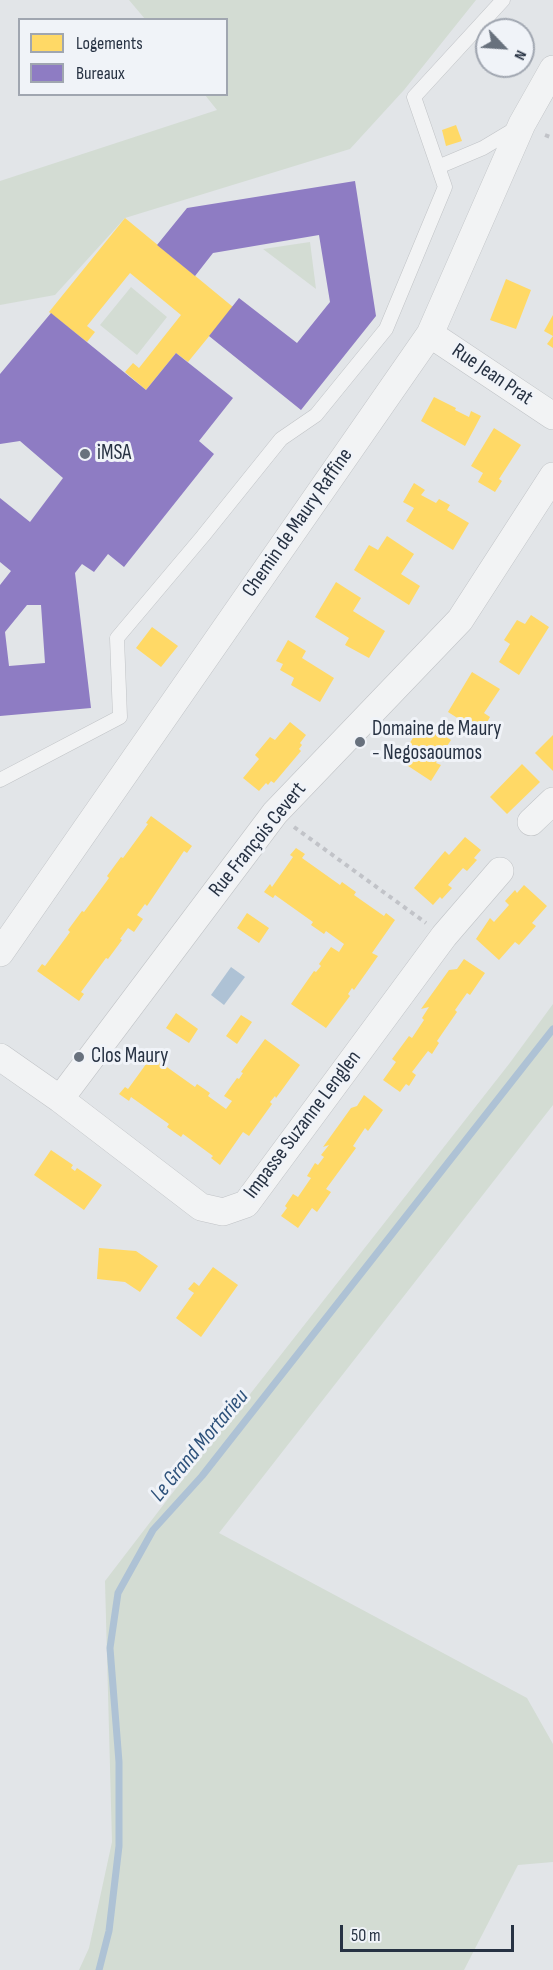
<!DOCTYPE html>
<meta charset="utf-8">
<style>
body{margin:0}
#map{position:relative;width:553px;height:1970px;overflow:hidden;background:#e2e5e8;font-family:"Sofia Sans Condensed",sans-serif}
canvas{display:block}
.legend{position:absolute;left:18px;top:18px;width:210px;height:78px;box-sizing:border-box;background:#f0f3f8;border:2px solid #a0a6b0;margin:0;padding:8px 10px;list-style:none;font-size:18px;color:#273243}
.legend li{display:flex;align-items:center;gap:12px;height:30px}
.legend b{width:30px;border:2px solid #a0a6b0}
.north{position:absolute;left:475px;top:18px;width:60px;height:60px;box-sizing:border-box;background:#f0f3f8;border:2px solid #a0a6b0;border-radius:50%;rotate:115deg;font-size:16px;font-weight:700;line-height:24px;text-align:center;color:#273243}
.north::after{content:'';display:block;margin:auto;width:21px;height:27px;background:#68717d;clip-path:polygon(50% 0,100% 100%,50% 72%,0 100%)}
.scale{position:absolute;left:340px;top:1925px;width:174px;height:27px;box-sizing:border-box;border:3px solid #273243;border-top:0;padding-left:8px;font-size:18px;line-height:21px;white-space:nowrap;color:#273243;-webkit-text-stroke:4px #f0f3f8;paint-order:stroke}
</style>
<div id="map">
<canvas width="553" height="1970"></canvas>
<ul class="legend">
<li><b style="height:16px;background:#ffd966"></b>Logements</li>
<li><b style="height:16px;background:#8e7cc3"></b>Bureaux</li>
</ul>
<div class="north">N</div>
<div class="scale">50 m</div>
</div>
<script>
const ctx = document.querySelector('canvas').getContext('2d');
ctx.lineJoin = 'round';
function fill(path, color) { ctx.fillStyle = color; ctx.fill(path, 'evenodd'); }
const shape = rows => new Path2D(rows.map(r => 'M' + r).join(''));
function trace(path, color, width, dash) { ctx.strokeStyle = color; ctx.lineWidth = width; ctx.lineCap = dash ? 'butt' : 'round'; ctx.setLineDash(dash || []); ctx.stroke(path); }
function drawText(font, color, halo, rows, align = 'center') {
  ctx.font = font + ' "Sofia Sans Condensed",sans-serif'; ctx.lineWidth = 6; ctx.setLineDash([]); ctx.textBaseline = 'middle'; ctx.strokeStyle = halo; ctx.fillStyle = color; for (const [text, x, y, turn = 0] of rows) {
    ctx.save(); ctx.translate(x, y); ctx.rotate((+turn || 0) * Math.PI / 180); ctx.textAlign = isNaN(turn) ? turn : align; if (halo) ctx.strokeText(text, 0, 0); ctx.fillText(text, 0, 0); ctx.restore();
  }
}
const green = shape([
 [129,0,476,0,404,90,350,149,125,218,55,295,0,305,0,181,217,110,205,95,226,94,226,20,145,19],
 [310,242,316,289,263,249],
 [131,287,167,317,137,355,100,325],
 [553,1004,553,1105,219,1533,527,1698,553,1744,553,1862,518,1865,464,1970,79,1970,89,1948,112,1842,105,1581,174,1491,509,1064]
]);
const water = shape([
 [231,967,245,977,224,1005,211,995]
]);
const homes = shape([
 [456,125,462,141,446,146,442,130],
 [125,218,233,307,188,362,176,353,146,390,125,372,133,363,139,368,181,315,130,273,87,326,95,332,87,342,49,312],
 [506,279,531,290,516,329,490,320],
 [553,315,553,348,547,344,553,336,544,331],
 [434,397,456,408,455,410,469,417,471,411,481,416,465,446,421,421],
 [494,428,521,445,499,479,502,481,495,492,478,482,483,473,471,466],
 [414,483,425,490,421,495,436,503,439,499,450,505,447,510,469,523,453,550,406,521,414,508,403,502],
 [387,536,414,554,401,574,420,586,409,605,354,570,369,545,378,550],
 [336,582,361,598,353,611,385,631,369,658,345,645,349,638,315,617],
 [531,615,549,627,519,675,499,662,510,644,504,640,517,620,525,624],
 [152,627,178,646,161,667,136,648],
 [288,640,306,651,302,658,334,678,320,702,291,685,294,678,280,670,283,664,276,661],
 [472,672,500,689,484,713,490,717,481,733,448,712],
 [290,722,306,735,300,743,302,745,299,749,301,751,274,783,271,781,268,785,266,783,259,791,243,778,259,759,255,755,270,737,275,740],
 [423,722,451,740,436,763,441,765,431,781,399,760],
 [553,735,553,771,535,753],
 [522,764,540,782,507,814,490,797],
 [151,816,192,846,187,853,184,851,147,906,145,904,137,915,143,919,134,932,128,928,120,939,122,940,108,959,106,958,81,992,84,994,79,1001,37,971,42,964,45,966,70,932,68,930,82,911,84,912,109,878,107,876,121,857,123,858,148,824,146,823],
 [465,837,481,850,474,858,477,860,467,871,463,868,448,885,452,888,442,899,440,897,433,905,414,888,445,851,449,855],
 [296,848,305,854,302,858,340,885,342,882,356,892,354,895,384,916,386,913,395,920,372,953,378,956,354,990,352,988,348,994,350,996,326,1028,291,1004,314,971,316,972,321,966,319,964,331,947,339,952,344,944,326,931,324,934,311,925,313,922,275,895,273,898,264,892,270,884,272,887,293,857,290,855],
 [524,885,547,906,532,923,536,926,519,945,515,942,499,960,476,939,490,918,494,922,509,905,505,901,515,890,517,893],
 [247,913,269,928,259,943,237,928],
 [464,959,485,973,470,995,467,993,455,1010,457,1012,437,1041,439,1043,432,1054,428,1051,412,1072,416,1075,409,1086,406,1084,400,1092,383,1080,396,1062,392,1059,409,1036,412,1038,424,1020,422,1018,429,1007,421,1009,449,970,457,969],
 [176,1013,198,1029,189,1043,166,1028],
 [241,1015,252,1022,237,1044,226,1036],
 [265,1039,300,1065,276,1098,275,1096,270,1102,272,1104,249,1136,243,1132,220,1165,211,1158,213,1156,183,1134,181,1137,167,1127,169,1124,131,1097,129,1101,119,1094,125,1087,128,1089,149,1060,145,1057,151,1050,160,1057,157,1060,195,1087,197,1084,210,1093,208,1096,226,1109,232,1101,224,1096,237,1078,239,1079,243,1073,241,1072],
 [364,1095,383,1110,368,1131,365,1128,353,1146,356,1148,326,1189,331,1192,317,1212,312,1208,298,1228,281,1216,287,1208,285,1206,293,1194,298,1197,311,1178,307,1176,315,1163,318,1165,324,1157,321,1155,329,1145,323,1147,351,1108,357,1106],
 [51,1150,73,1165,71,1168,75,1171,77,1168,102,1185,84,1210,34,1175],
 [99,1248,136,1251,158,1266,140,1292,125,1282,97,1279],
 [213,1267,238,1285,201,1337,176,1318,194,1293,188,1289,194,1282,199,1286]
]);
const offices = shape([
 [355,181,376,316,301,410,209,336,239,298,297,343,330,302,319,235,213,253,195,276,157,245,187,208],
 [51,313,146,390,176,353,233,398,199,441,214,454,124,567,108,554,94,572,82,564,75,573,91,708,0,716,0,585,11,571,0,562,0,498,30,522,63,478,20,441,0,444,0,374],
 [27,605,41,605,45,663,9,666,5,632]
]);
const stream = shape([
 [99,1970,109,1931,119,1846,119,1762,110,1648,118,1593,153,1530,202,1476,553,1029]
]);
const path = shape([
 [545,135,553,138],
 [294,827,426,923]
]);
const lane = shape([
 [438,167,483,148,518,127],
 [0,780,120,717,117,638,203,536,281,439,316,415,386,329,445,187,414,97,503,0]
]);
const street = shape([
 [430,334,553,416],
 [531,822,553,801],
 [0,953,430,334,522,124,553,69],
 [0,1057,60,1099,201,1207,223,1212,246,1204,444,936,500,871],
 [60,1099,275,813,460,620,553,476]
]);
const markers = [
 [85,454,6,"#68717d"],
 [360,742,6,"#68717d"],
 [79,1057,6,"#68717d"]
];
const streetNames = [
 ["Rue Jean Prat",492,375,34],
 ["Chemin de Maury Raffine",298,523,-55],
 ["Rue François Cevert",258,840,-51],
 ["Impasse Suzanne Lenglen",303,1125,-53]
];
const poiNames = [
 ["iMSA",97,454],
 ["Domaine de Maury",372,730],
 ["- Negosaoumos",372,754],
 ["Clos Maury",91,1057]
];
const waterNames = [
 ["Le Grand Mortarieu",200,1446,-50]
];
fill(green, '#d3dcd3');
fill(water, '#aec2d5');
fill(homes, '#ffd966');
fill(offices, '#8e7cc3');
trace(stream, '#aec2d5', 7);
trace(lane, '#c0c3c6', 15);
trace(street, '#c0c3c6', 28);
trace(path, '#c1c3c8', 4, [4.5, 4.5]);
trace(lane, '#f2f3f4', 14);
trace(street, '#f2f3f4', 27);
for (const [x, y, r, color] of markers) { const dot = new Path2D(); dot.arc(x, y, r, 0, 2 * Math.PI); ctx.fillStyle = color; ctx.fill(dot); trace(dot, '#f0f3f8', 2); }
drawText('21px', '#273243', '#f0f3f8', streetNames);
drawText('21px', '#273243', '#f0f3f8', poiNames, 'left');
drawText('italic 22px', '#2e527b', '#f0f3f8', waterNames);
</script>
